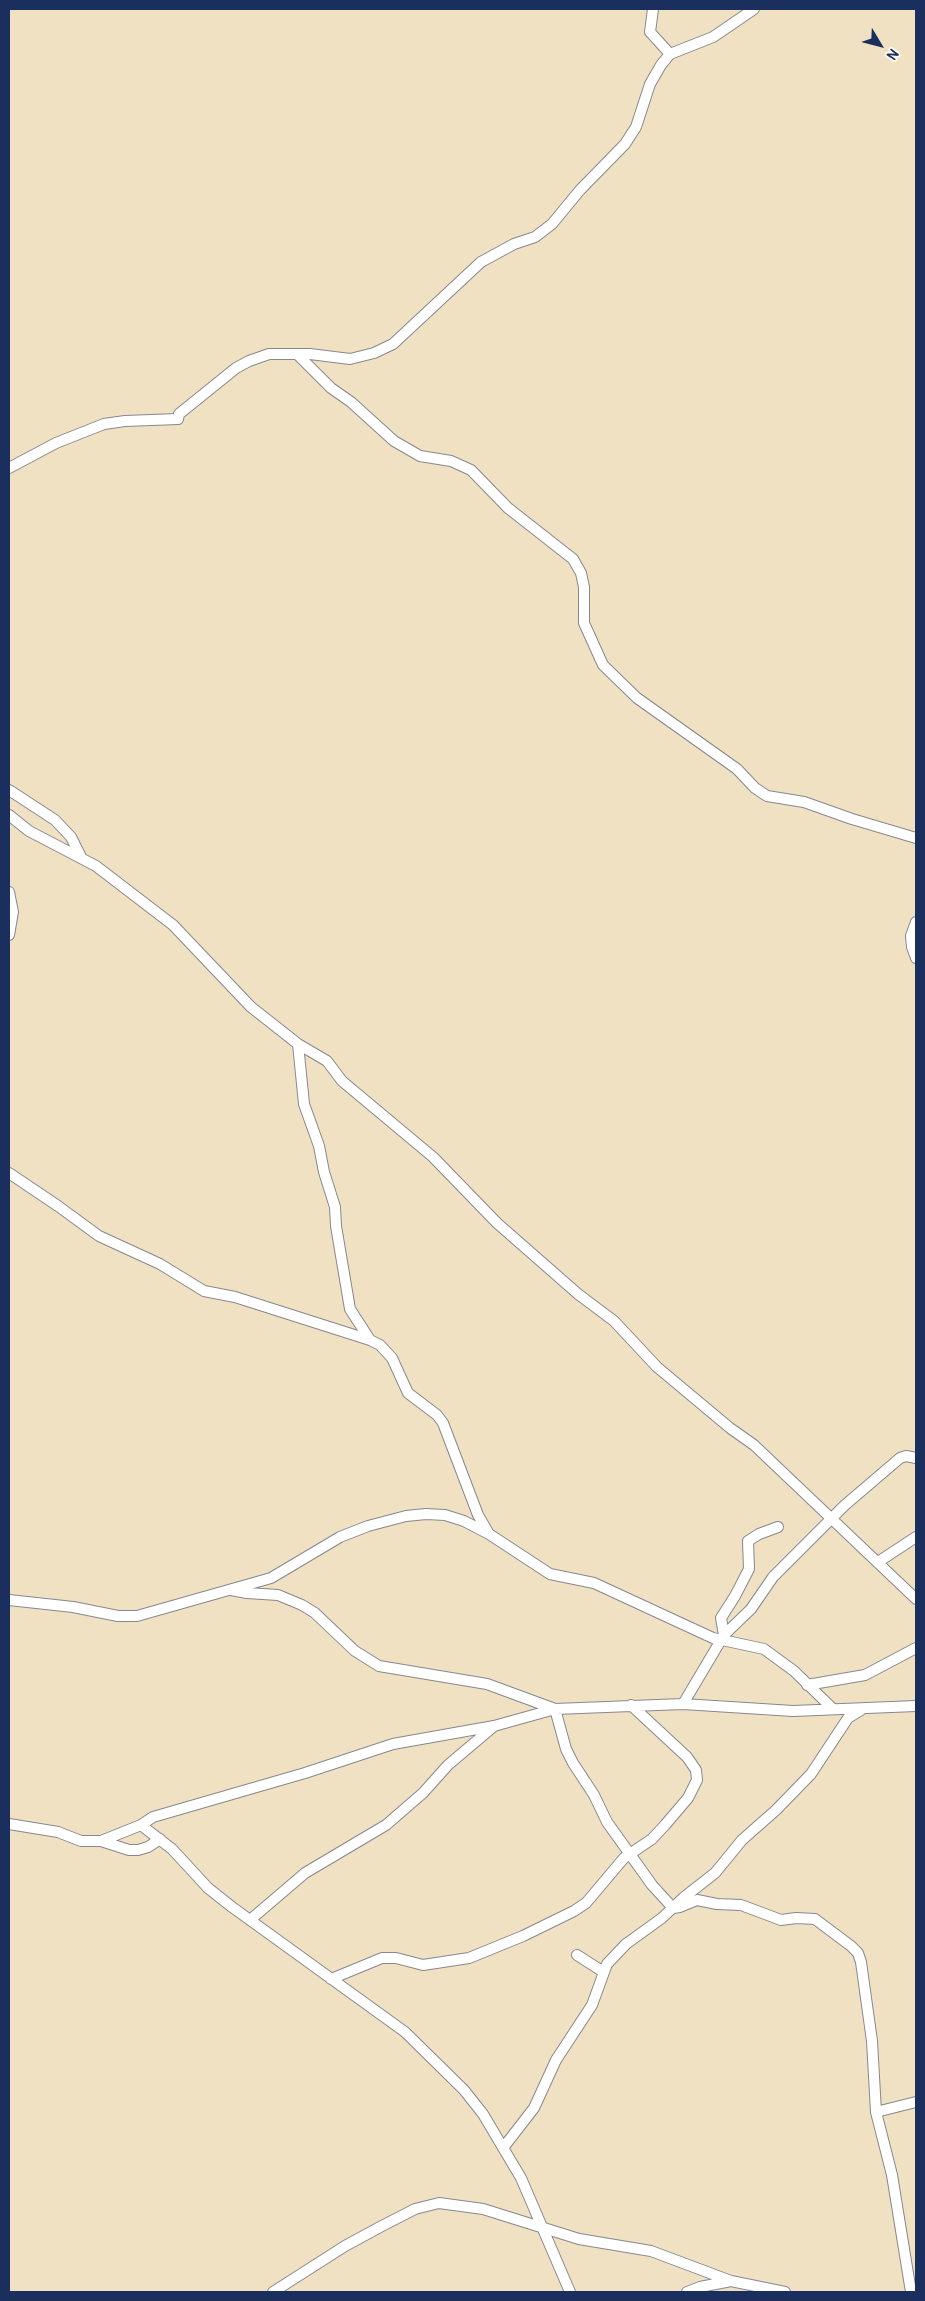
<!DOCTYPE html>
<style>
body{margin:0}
#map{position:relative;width:925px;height:2301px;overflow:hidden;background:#f1e1c3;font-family:Pangolin,sans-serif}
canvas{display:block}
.frame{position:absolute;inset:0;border:10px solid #1b2f5e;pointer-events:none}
.north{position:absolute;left:855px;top:20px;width:50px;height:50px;-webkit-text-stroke:4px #fbf7ec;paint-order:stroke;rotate:127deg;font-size:14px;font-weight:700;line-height:20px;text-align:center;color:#1b2f5e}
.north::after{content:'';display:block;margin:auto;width:18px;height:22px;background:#1b2f5e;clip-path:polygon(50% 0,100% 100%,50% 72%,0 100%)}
</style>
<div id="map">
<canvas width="925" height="2301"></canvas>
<div class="frame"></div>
<div class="north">N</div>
</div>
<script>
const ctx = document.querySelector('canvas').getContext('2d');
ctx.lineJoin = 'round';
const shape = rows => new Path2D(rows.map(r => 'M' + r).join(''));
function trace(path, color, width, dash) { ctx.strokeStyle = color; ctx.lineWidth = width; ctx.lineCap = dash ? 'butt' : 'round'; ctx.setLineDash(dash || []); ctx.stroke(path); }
const street = shape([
 [653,9,650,32,670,54],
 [297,354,331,388,351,402,394,441,420,456,451,461,471,470,508,508,573,559,581,573,584,587,584,623,603,665,637,698,737,769,755,788,767,796,804,802,852,819,916,838],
 [9,468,56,443,104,424,125,421,178,419,179,414,236,368,249,361,269,354,310,354,350,359,374,353,393,344,481,262,514,244,535,237,552,224,580,190,625,144,636,127,650,84,661,65,670,54,713,37,754,9],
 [9,790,55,820,71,837,81,857],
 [9,815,29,831,96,866,173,925,251,1007,298,1044,327,1061,342,1081,433,1157,497,1223,578,1294,614,1321,657,1367,730,1428,754,1445,916,1599],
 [9,892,13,912,9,935],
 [916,922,911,936,912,947,916,958],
 [298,1044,304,1104,319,1146,324,1172,335,1207,336,1226,350,1309,370,1340],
 [9,1173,58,1206,99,1236,160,1264,204,1291,235,1297,370,1340,380,1345,392,1358,408,1393,437,1415,443,1423,478,1515,489,1534],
 [878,1562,916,1537],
 [231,1590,247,1593,278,1595,302,1605,315,1613,355,1651,379,1666,487,1684,555,1709,566,1749,573,1763,594,1795,607,1822,652,1885,673,1908,680,1907,697,1900,717,1904,741,1905,781,1920,796,1918,815,1919,851,1946,858,1953,861,1962,872,2041,876,2112,892,2175,911,2292],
 [9,1600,73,1607,118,1616,137,1616,271,1578,340,1537,368,1526,406,1516,426,1514,445,1515,464,1521,489,1534,550,1574,594,1583,713,1638,764,1649,794,1671,833,1709],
 [724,1635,721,1618,735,1596,749,1569,748,1541,759,1534,778,1527],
 [807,1685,865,1675,916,1648],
 [683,1704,724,1635,751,1609,773,1577,845,1505,900,1458,906,1456,916,1458],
 [9,1824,58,1832,81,1841,101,1841,141,1825,153,1817,305,1773,393,1744,494,1726,555,1709,683,1704,793,1711,916,1706],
 [141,1825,172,1849,208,1888,232,1907,405,2032,464,2090,483,2114,521,2178,570,2292],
 [101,1841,129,1850,138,1850,148,1847,160,1839],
 [250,1920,305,1873,386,1825,423,1793,448,1765,493,1727],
 [577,1955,602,1971],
 [331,1979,382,1958,396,1958,423,1965,469,1958,523,1936,574,1911,586,1903,624,1858,652,1839,665,1825,688,1798,697,1780,696,1770,687,1757,631,1705],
 [876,2112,916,2102],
 [503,2148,534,2108,556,2060,592,2005,607,1964,626,1944,662,1918,683,1898,715,1873,742,1840,776,1810,811,1774,848,1718,861,1710],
 [273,2292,345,2246,380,2227,415,2209,439,2203,483,2209,579,2239,651,2251,731,2281],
 [687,2292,700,2287,731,2281,785,2292]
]);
trace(street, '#868890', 12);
trace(street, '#fff', 10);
</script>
